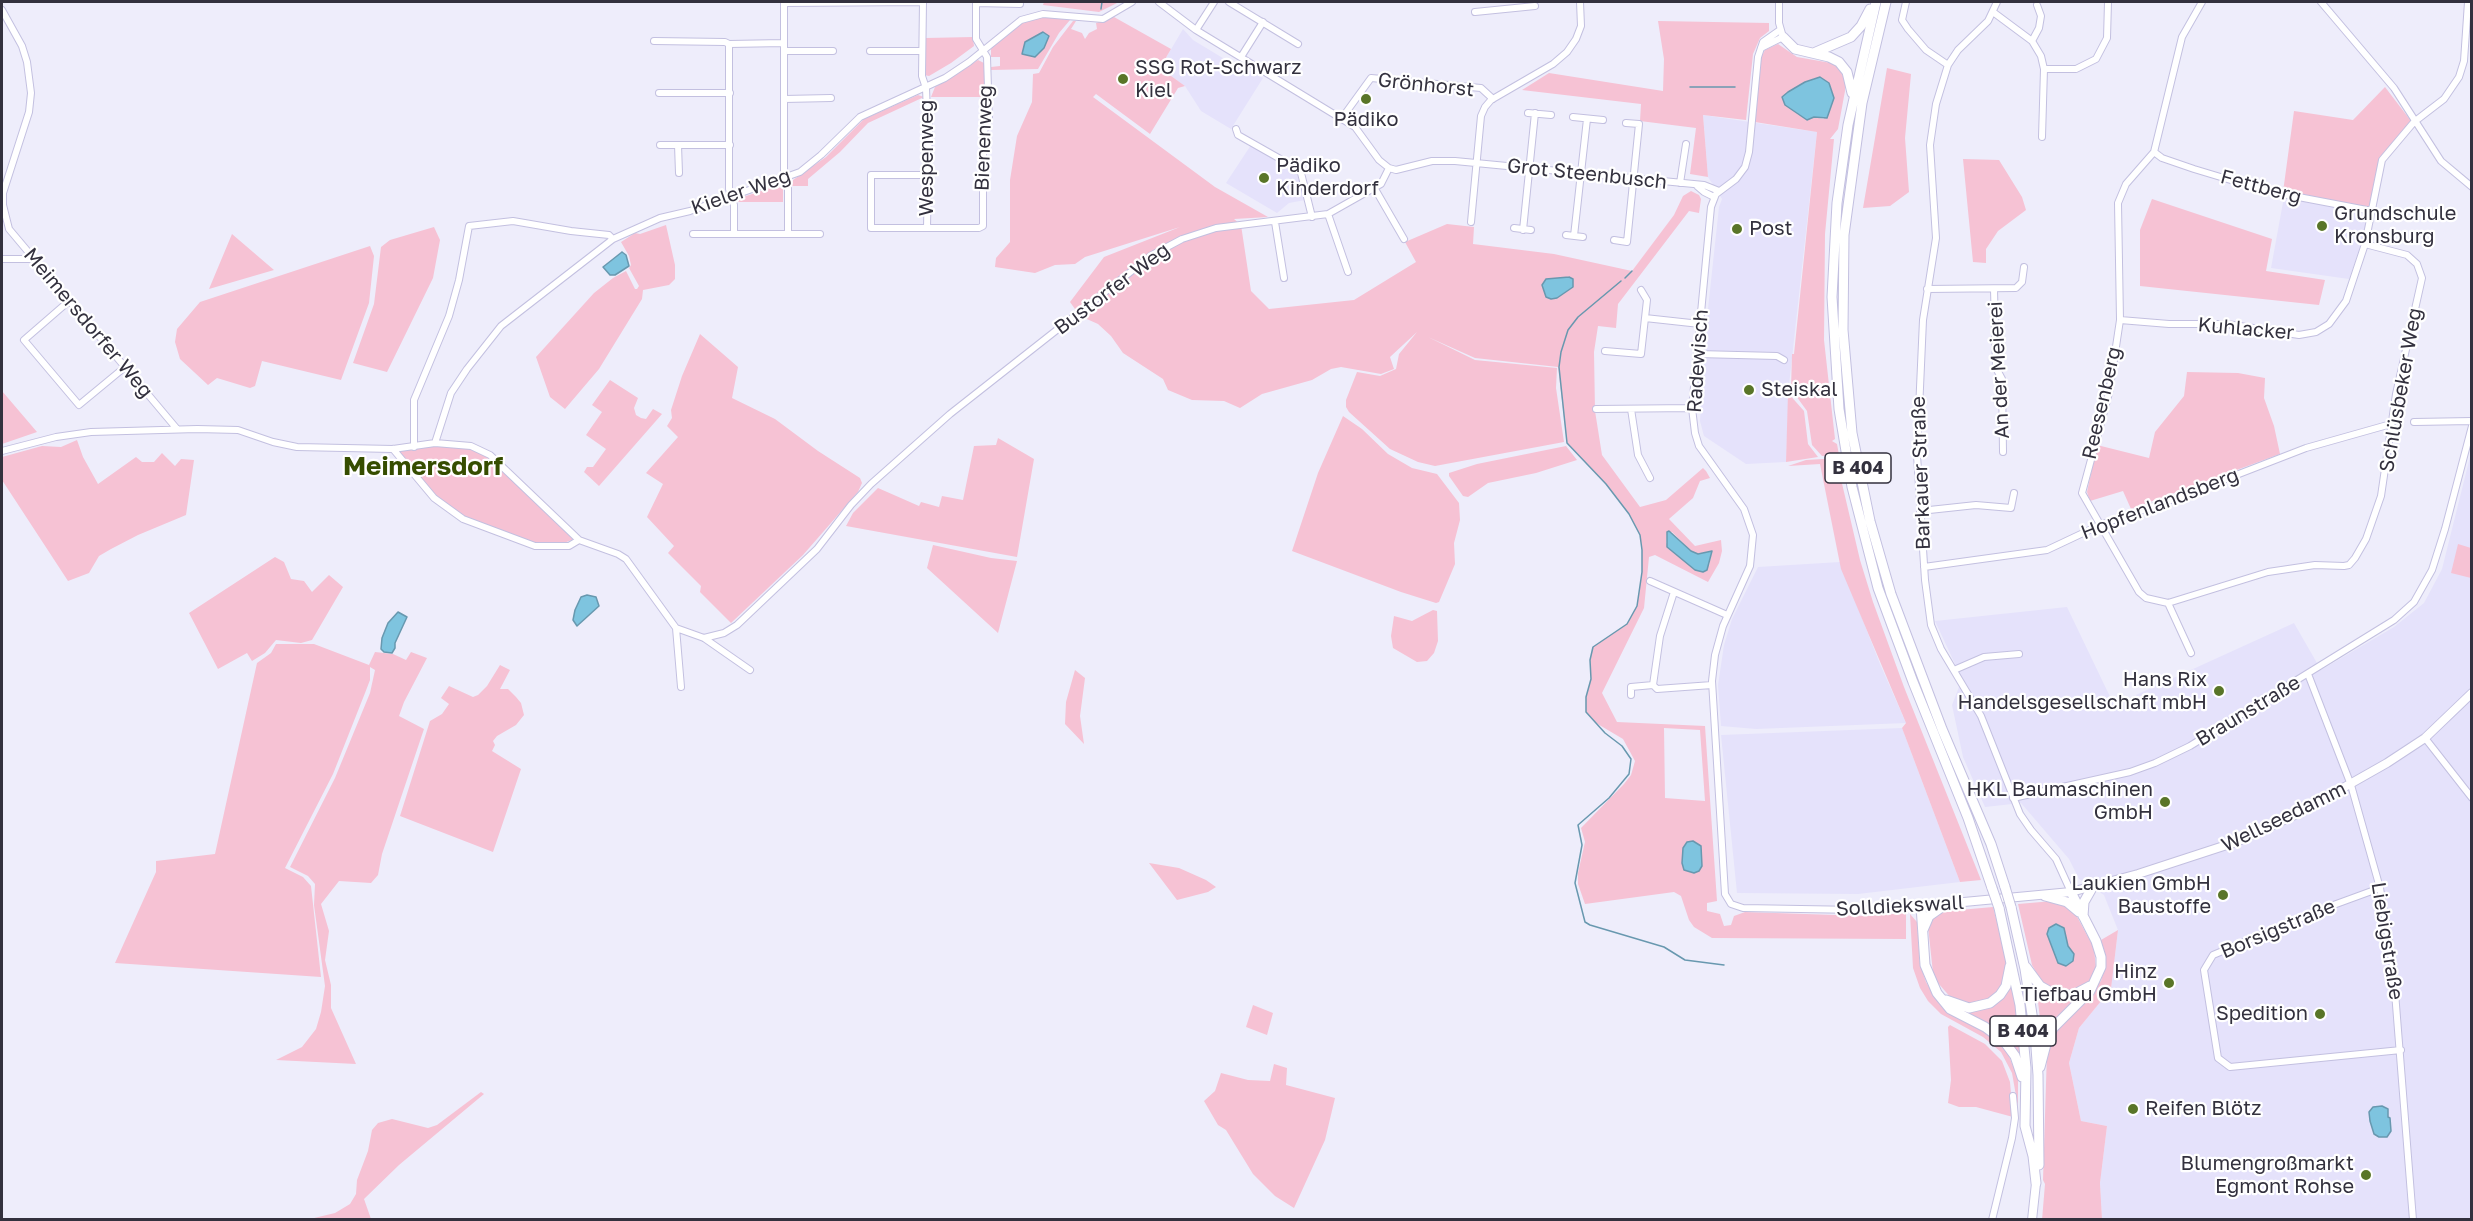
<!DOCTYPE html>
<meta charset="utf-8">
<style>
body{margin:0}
#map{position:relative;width:2473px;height:1221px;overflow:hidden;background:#eeedfb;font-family:"Golos Text",sans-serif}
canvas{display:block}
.frame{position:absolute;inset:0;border:3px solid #33313e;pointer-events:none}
</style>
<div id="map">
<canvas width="2473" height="1221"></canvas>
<div class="frame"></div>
</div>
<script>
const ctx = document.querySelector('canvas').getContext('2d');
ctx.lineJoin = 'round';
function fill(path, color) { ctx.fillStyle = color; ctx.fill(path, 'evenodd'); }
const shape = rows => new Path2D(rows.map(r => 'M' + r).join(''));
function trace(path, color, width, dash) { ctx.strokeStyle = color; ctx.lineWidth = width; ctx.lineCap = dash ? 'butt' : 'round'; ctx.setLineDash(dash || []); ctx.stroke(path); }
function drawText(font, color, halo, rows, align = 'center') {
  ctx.font = font + ' "Golos Text",sans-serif'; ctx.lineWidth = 4.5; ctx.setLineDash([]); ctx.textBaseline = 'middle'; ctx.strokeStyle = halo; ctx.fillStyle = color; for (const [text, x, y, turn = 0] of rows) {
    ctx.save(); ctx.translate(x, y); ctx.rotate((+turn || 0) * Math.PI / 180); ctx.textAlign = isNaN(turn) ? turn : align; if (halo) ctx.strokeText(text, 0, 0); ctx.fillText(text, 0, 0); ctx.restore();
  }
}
const built = shape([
 [1183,29,1193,40,1241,69,1250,71,1263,78,1231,129,1201,111,1185,86,1160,68],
 [1703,115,1817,132,1789,385,1786,462,1746,464,1704,436,1700,421,1704,360,1708,351,1704,349,1707,318,1719,207,1722,199,1708,177],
 [1251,145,1297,174,1305,200,1289,203,1277,213,1226,183],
 [2284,197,2368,212,2362,241,2349,279,2271,268],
 [2471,453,2471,1219,2102,1219,2100,1183,2107,1126,2081,1121,2069,1063,2079,1028,2111,989,2118,930,2104,895,2079,879,2069,859,2021,803,1985,807,1963,757,1952,705,1962,679,1935,621,2067,607,2114,705,2294,623,2321,670,2394,627,2424,603,2442,569],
 [1840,562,1880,664,1906,723,1756,729,1721,726,1718,685,1724,645,1732,619,1758,567],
 [1902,728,1960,882,1858,894,1737,893,1721,735]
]);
const green = shape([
 [1044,2,1119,2,1099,12,1043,5],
 [1042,16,1070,20,1059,33,1038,69,991,70,991,67,1000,66,1000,57,991,57,991,49,996,43,1022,22],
 [1114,17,1171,49,1160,68,1185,86,1178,88,1150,134,1096,94,1093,97,1215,187,1268,217,1234,219,1241,225,1251,291,1269,309,1354,300,1416,262,1405,242,1447,224,1474,227,1473,244,1554,254,1632,271,1674,215,1683,196,1691,191,1699,195,1701,199,1699,213,1689,211,1618,304,1616,328,1598,326,1594,352,1595,411,1602,455,1640,507,1666,500,1703,468,1706,471,1710,478,1700,481,1693,498,1669,519,1695,546,1721,540,1722,551,1719,563,1708,582,1655,555,1649,557,1644,608,1602,693,1617,722,1705,726,1717,901,1707,903,1707,911,1720,914,1724,926,1731,925,1734,916,1745,912,1866,916,1906,913,1906,939,1712,938,1694,927,1689,920,1681,896,1674,892,1585,904,1578,884,1578,873,1585,842,1581,828,1624,784,1631,775,1635,761,1623,739,1596,723,1586,712,1586,697,1591,679,1590,660,1593,647,1627,624,1637,606,1642,572,1642,550,1640,535,1629,514,1606,484,1567,443,1558,367,1475,358,1428,337,1475,360,1557,368,1556,388,1564,442,1435,466,1418,462,1390,449,1349,412,1346,407,1346,400,1357,372,1380,376,1396,369,1399,354,1417,332,1390,357,1394,369,1381,374,1341,367,1331,369,1312,380,1262,394,1240,408,1224,401,1192,400,1168,390,1163,379,1123,353,1111,336,1098,324,1080,316,1070,302,1104,257,1180,227,1085,257,1075,264,1055,265,1035,273,995,267,996,258,1010,242,1010,180,1017,136,1032,102,1033,74,1039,73,1053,47,1073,21,1076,21,1071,29,1082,33,1085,39,1089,33,1097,29,1096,23],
 [1667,532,1672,532,1691,551,1698,554,1712,551,1709,566,1666,543],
 [1664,728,1700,730,1705,801,1665,798],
 [1693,841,1701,850,1702,866,1694,873,1684,870,1682,864,1683,848,1687,842],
 [1658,21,1769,23,1769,31,1760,38,1753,54,1746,120,1703,115,1708,177,1690,174,1696,128,1640,121,1641,104,1522,90,1549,73,1663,91,1664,59],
 [973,37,974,46,951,63,929,76,924,75,926,38],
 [1778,44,1797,57,1831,63,1839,68,1845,80,1845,91,1838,129,1830,139,1834,139,1825,234,1824,340,1835,439,1832,441,1837,444,1839,455,1822,456,1812,445,1807,411,1791,389,1792,354,1794,354,1817,132,1755,122,1761,57,1765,50],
 [1815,78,1824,119,1814,117,1807,120,1785,105,1788,92],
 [978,60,984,63,985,97,931,97,935,87],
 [1887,68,1911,74,1905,138,1909,192,1890,206,1863,208],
 [2385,87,2411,121,2381,159,2370,207,2283,192,2294,111,2353,120],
 [918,95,924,97,868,123,840,152,808,179,808,186,791,186,793,180,826,157,864,119],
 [1963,159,1999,160,2022,197,2026,210,1998,231,1986,249,1986,263,1973,262],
 [776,186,783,189,783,202,738,202,740,198],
 [2152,199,2272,239,2266,271,2325,280,2319,305,2140,286,2140,230],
 [666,225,675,265,675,279,669,285,643,290,642,299,599,369,565,409,550,397,536,357,594,293,613,278,626,271,635,289,637,289,639,286,629,268,631,265,629,256,621,242,635,233,640,234],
 [434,227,440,240,433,278,387,372,353,363,374,304,381,247,390,240],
 [232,234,274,270,209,289],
 [370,246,374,256,369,303,341,380,262,361,255,386,250,388,217,378,208,385,180,359,175,342,177,329,200,302],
 [700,334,738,367,732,398,775,419,818,451,860,478,862,483,858,492,803,555,731,623,700,592,701,586,668,553,674,546,647,517,663,484,646,473,678,437,667,426,672,418,671,410,682,376],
 [2187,372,2238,373,2265,378,2264,398,2274,426,2280,454,2131,509,2123,491,2090,501,2087,492,2097,445,2149,458,2155,432,2184,396],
 [610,380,638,398,634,408,636,415,641,418,646,419,653,409,662,414,599,486,584,472,587,467,593,467,606,449,586,435,602,412,592,405],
 [2,391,37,432,2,444],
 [1788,393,1804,411,1808,444,1818,457,1786,462],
 [1343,416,1362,429,1388,454,1412,468,1437,474,1459,503,1460,520,1454,543,1455,564,1439,602,1436,603,1401,592,1292,551,1318,473],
 [998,438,1034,459,1017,557,846,526,853,513,878,488,919,506,921,502,939,507,942,496,963,500,974,446,996,445],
 [77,440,83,457,98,484,136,457,142,462,154,462,162,453,175,466,181,459,194,460,186,515,138,535,111,549,99,556,89,573,68,581,2,480,2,457,42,446,61,447],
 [435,446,472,449,487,457,574,539,564,543,532,543,466,517,441,501,398,451],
 [1566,446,1577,460,1536,473,1488,483,1468,497,1463,496,1449,476,1449,473,1477,464],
 [1839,458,1840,469,1837,474,1840,475,1860,560,1873,602,1904,687,1981,880,1960,882,1902,728,1906,723,1841,569,1820,464,1788,466,1806,460],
 [2458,544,2471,548,2471,578,2451,573],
 [933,545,991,558,1017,561,998,633,927,568],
 [275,557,284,562,291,579,304,581,312,592,329,575,343,587,312,640,301,643,276,640,265,653,252,661,247,653,218,669,189,613],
 [1433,610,1437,611,1438,641,1434,653,1427,661,1417,662,1393,648,1391,636,1394,616,1412,621],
 [314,644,369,665,375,652,393,654,406,660,411,652,427,658,404,702,399,716,424,729,382,854,378,875,371,883,339,881,321,904,329,931,325,960,331,985,331,1008,356,1064,276,1060,302,1047,316,1029,321,1012,325,986,314,905,315,884,308,876,290,867,335,778,370,693,375,670,370,667,370,680,365,693,333,774,285,868,303,877,311,886,321,977,115,963,156,872,156,861,215,854,257,663,271,653,276,644],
 [500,665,510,670,500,689,508,689,516,697,521,703,524,715,516,725,497,736,493,741,495,745,492,751,521,769,493,852,400,816,430,721,442,714,449,704,441,698,449,686,473,697,478,695,487,686],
 [1075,670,1085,678,1080,716,1084,744,1065,724,1066,702],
 [1149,863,1179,868,1206,880,1216,887,1208,892,1177,900],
 [2053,901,2060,902,2074,911,2094,948,2096,969,2089,982,2079,990,2059,992,2043,984,2032,965,2018,904],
 [2057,924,2062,926,2069,949,2058,963,2047,934,2048,931],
 [1993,907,2005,952,2006,970,2004,981,1999,990,1988,1000,1968,1004,1952,999,1938,983,1933,973,1928,926,1931,918,1939,913,1948,911],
 [1910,914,1917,922,1920,964,1926,982,1933,994,1989,1033,2008,1054,2018,1078,2018,1107,2012,1073,2001,1052,1983,1037,1941,1014,1928,1001,1920,988,1913,968],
 [2118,930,2111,989,2079,1028,2069,1063,2081,1121,2107,1126,2100,1183,2102,1219,2042,1220,2045,1184,2043,1180,2047,1052,2056,1030,2101,981,2106,962,2101,940],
 [2012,981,2018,1022,2021,1062,2016,1052,1958,1010,1978,1011,1988,1008,1997,1003],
 [2036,985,2040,989,2081,995,2043,1044],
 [1253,1005,1273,1013,1267,1035,1246,1027],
 [1950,1025,1985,1044,2002,1061,2010,1082,2013,1117,1976,1107,1959,1107,1948,1103,1951,1080,1948,1027],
 [1274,1064,1287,1068,1286,1085,1335,1098,1325,1140,1294,1208,1275,1196,1253,1174,1226,1130,1218,1125,1204,1101,1215,1091,1221,1073,1248,1080,1270,1081],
 [481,1092,484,1094,399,1165,364,1199,371,1219,310,1219,335,1213,350,1204,356,1194,357,1180,368,1151,372,1130,378,1123,392,1119,428,1128,437,1125]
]);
const water = shape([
 [1043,32,1049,36,1044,48,1035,57,1022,54,1025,42,1043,32],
 [1820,77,1829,83,1834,98,1827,118,1814,117,1807,120,1785,105,1782,97,1788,92,1805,82,1820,77],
 [622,252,626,255,629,266,615,275,610,275,603,267,622,252],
 [1569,277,1573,279,1573,287,1557,298,1551,299,1546,297,1542,285,1546,279,1569,277],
 [1669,531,1691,551,1698,554,1712,551,1707,570,1703,572,1695,570,1667,547,1667,532,1669,531],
 [587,595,596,597,599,606,577,626,573,620,575,610,581,597,587,595],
 [398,612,407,617,395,643,395,648,392,653,384,652,381,649,382,638,388,623,398,612],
 [1693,841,1701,846,1702,866,1699,871,1694,873,1684,870,1682,863,1683,848,1687,842,1693,841],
 [2056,924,2064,928,2068,946,2074,954,2073,961,2066,966,2058,963,2047,934,2049,928,2056,924],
 [2382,1106,2388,1109,2388,1117,2390,1118,2391,1131,2387,1137,2379,1137,2374,1134,2370,1121,2369,1112,2373,1107,2382,1106]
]);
const stream = shape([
 [1101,9,1102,2],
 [1690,87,1735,87],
 [1625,278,1632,271],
 [1621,281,1578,317,1568,330,1561,352,1559,367,1567,443,1606,484,1629,514,1640,535,1642,550,1642,572,1637,606,1627,624,1593,647,1590,660,1591,679,1586,697,1586,712,1605,733,1622,746,1631,759,1629,774,1609,798,1578,825,1582,845,1575,883,1585,922,1590,925,1664,947,1685,960,1724,965]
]);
const minor = shape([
 [923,2,922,76,926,88,927,114,929,122,927,228],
 [1159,2,1196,30,1355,127,1379,160,1389,168,1396,170,1432,161,1455,161,1704,185,1719,191],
 [1229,2,1298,44],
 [1906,2,1902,20,1908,29,1926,50,1948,65],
 [1997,2,1988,21,1958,50,1948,65,1936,104,1930,145,1936,238,1923,320,1917,455,1925,580,1931,625,1941,649,1981,716,2020,814,2031,830,2056,859,2071,892],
 [2202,2,2182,37,2154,152,2126,184,2118,203,2120,320,2109,393,2082,493,2139,592,2146,598,2168,603,2268,572,2315,565,2344,566,2349,565,2355,558,2366,539,2381,496,2396,394,2422,278,2417,264,2407,255,2365,244],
 [2321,2,2394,88,2441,161,2472,187],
 [784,3,923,2],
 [976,3,1020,4],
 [2,10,22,46,27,62,31,93,29,112,3,193,3,205,9,229,177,429],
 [1475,12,1535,6],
 [1993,12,2032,41,2041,56,2044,69,2042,137],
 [1196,30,1214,2],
 [1780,30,1763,42,1758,57,1749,152,1745,167,1736,179,1716,194,1711,207,1692,408,1695,433,1699,446,1744,509,1753,535,1750,566,1723,626,1715,655,1712,681,1725,894,1731,904,1743,908,1858,910,1921,906],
 [654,41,725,42,729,44,784,43],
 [2032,41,2039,28,2041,16,2037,5],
 [729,44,729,189,734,205,734,234,788,234,788,188,784,171,784,2],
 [1761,48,1783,37,1779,23,1779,2],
 [784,51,833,51],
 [870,51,922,51],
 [1241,57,1263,22],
 [2044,69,2076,69,2096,59,2107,38,2108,2],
 [659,93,730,93],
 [784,99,831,98],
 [1528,113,1551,115],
 [1573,117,1603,120],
 [1342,118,1371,78,1481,88,1493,99],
 [1236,129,1238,135,1298,169,1301,173,1312,217],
 [660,145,730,145],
 [678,145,679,173],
 [2154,152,2162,158,2194,169,2267,191,2372,211],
 [929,175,871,175,871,228,979,228,983,226,983,133,989,120,987,57,976,39,976,2],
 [1680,183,1686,144],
 [1697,186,1704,192,1714,197],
 [1375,189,1404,239],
 [1328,214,1348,272],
 [1275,222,1284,278],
 [1471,222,1481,116,1485,107,1491,100,1553,64,1567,52,1576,39,1581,26,1580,2],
 [1514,228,1531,230],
 [1523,230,1535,113],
 [693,234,734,234],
 [788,234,820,234],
 [1566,235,1583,237],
 [1574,236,1587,119],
 [1614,240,1627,242,1639,124,1626,123],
 [2,259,33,259],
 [1927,289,2016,288,2022,282,2024,267],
 [1994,289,1996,368,2002,379,2003,452],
 [69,301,24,340,79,405,125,367],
 [1645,318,1700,324],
 [2120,320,2169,324,2227,324,2299,335,2316,332,2329,324,2346,301,2365,244,2382,160,2414,122,2444,99,2459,77,2464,61,2468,2],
 [1605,351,1641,354,1647,300,1641,290],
 [1698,354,1777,356,1784,360],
 [1596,409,1692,408],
 [1631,409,1638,455,1650,478],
 [2414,422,2472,421],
 [435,443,451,393,467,369,501,326,613,239,660,218,690,211,800,172,821,155,860,117,945,78,969,62,1021,20,1043,14,1103,19,1132,2],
 [414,447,414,400,449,316,459,280,469,226,513,221,571,231,609,235,613,239],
 [393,449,434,498,463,519,535,546,569,546,579,540],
 [2,451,56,437,91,432,197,429,238,430,273,442,297,447,393,449,435,443,471,446,490,455,579,540,618,554,626,559,676,628,704,638,750,670],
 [1920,511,1976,505,2011,508,2014,493],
 [1924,567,2047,550,2100,525,2182,496,2306,448,2391,424],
 [1650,581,1727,615],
 [2168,603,2191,653],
 [676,628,681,687],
 [704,638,724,633,737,625,817,549,851,505,871,484,950,414,1152,255,1182,239,1216,228,1328,214,1381,184,1389,168],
 [1954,670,1984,657,2019,654],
 [2308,674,2351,785,2380,888,2393,967,2413,1220],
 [1653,685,1660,636,1674,592],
 [1631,695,1631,687,1653,685,1657,689,1712,685],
 [2425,738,2472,798],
 [2013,798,2130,772,2155,763,2190,746,2394,620,2414,602,2432,570,2445,529,2472,426],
 [2380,888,2328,907,2213,955,2204,970,2218,1058,2230,1067,2401,1050],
 [1992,1220,2012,1138,2015,1118,2013,1096]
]);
const major = shape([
 [1921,906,2071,892,2138,874,2236,842,2297,814,2387,763,2425,738,2472,693],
 [2032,1220,2036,1183]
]);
const highway = shape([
 [1876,2,1848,125,1837,203,1832,297,1839,409,1852,487,1878,588,1913,682,1968,818,1992,888],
 [1886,2,1862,103,1844,235,1843,330,1852,433,1870,521,1891,594,1942,729,1991,844,2005,887],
 [1783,37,1795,49,1829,57,1839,62,1847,72,1852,93],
 [1816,52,1851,37,1861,26,1870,9],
 [2045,896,2067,902,2079,912],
 [1921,906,1925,965,1937,993,1950,1009,1985,1027,2004,1041,2015,1056,2022,1077],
 [2011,907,2025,969,2035,1034,2038,1075,2039,1165],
 [1999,908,2020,1005,2026,1068,2025,1126,2033,1156,2036,1183],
 [2083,916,2084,902,2092,888],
 [1923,930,1929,916,1946,904],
 [2026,967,2040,986,2056,995,2073,995,2090,986],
 [1946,1000,1969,1008,1990,1003,2000,995,2006,986,2010,966],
 [2040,1067,2046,1044,2053,1028,2090,991,2101,967,2101,957,2096,941,2071,892]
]);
const highwayBridge = shape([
 [2005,887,2011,907],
 [1992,888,1999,908]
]);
const markers = [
 [1123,79,6,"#597528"],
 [1366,99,6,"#597528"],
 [1264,178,6,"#597528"],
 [2322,226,6,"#597528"],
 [1737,229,6,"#597528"],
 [1749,390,6,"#597528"],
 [2219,691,6,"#597528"],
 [2165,802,6,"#597528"],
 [2223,895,6,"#597528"],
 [2169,983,6,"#597528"],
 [2320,1014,6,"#597528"],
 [2133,1109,6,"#597528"],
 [2366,1175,6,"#597528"]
];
const shields = [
 [1858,468,66],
 [2023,1031,66]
];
const shieldNames = [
 ["B 404",1858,468],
 ["B 404",2023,1031]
];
const poiNames = [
 ["SSG Rot-Schwarz",1135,68],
 ["Kiel",1135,91],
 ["Pädiko",1366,120,"center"],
 ["Pädiko",1276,166],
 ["Kinderdorf",1276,189],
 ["Grundschule",2334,214],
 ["Kronsburg",2334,237],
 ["Post",1749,229],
 ["Steiskal",1761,390],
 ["Hans Rix",2207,680,"right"],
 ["Handelsgesellschaft mbH",2207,703,"right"],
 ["HKL Baumaschinen",2153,790,"right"],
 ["GmbH",2153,813,"right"],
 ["Laukien GmbH",2211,884,"right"],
 ["Baustoffe",2211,907,"right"],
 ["Hinz",2157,972,"right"],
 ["Tiefbau GmbH",2157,995,"right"],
 ["Spedition",2308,1014,"right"],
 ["Reifen Blötz",2145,1109],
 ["Blumengroßmarkt",2354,1164,"right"],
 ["Egmont Rohse",2354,1187,"right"]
];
const streetNames = [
 ["Grönhorst",1426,85,6],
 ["Bienenweg",984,138,-88],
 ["Wespenweg",927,158,-90],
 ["Grot Steenbusch",1587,174,6],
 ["Fettberg",2261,187,15],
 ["Kieler Weg",741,192,-19],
 ["Bustorfer Weg",1112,289,-37],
 ["Meimersdorfer Weg",88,323,50],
 ["Kuhlacker",2246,329,5],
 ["Radewisch",1698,361,-86],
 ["An der Meierei",1999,370,-93],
 ["Schlüsbeker Weg",2401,390,-80],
 ["Reesenberg",2102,403,-77],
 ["Barkauer Straße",1921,473,-92],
 ["Hopfenlandsberg",2160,504,-21],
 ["Braunstraße",2248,711,-31],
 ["Wellseedamm",2284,817,-26],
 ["Solldiekswall",1900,906,-3],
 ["Borsigstraße",2278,929,-23],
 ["Liebigstraße",2387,941,81]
];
const districtNames = [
 ["Meimersdorf",423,467]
];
fill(built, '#e5e2fb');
fill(green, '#f6c2d4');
fill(water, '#7ec4df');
trace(water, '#6898af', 1.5);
trace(stream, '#6898af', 1.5);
trace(minor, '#c3c0e0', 8);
trace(major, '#c3c0e0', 10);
trace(highway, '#c3c0e0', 11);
trace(minor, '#fff', 6);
trace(major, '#fff', 8);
trace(highway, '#fff', 9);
trace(highwayBridge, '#c3c0e0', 11, []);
trace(highwayBridge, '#fff', 9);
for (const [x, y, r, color] of markers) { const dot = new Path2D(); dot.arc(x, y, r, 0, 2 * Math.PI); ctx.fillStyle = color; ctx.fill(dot); trace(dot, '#fff', 2); }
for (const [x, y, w] of shields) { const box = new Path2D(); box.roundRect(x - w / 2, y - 15, w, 30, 4.5); ctx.fillStyle = '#fff'; ctx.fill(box); trace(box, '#33313e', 1.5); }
drawText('bold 18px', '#33313e', null, shieldNames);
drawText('20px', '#33313e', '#fff', poiNames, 'left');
drawText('20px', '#33313e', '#fff', streetNames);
drawText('bold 26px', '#364d00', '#fff', districtNames);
</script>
